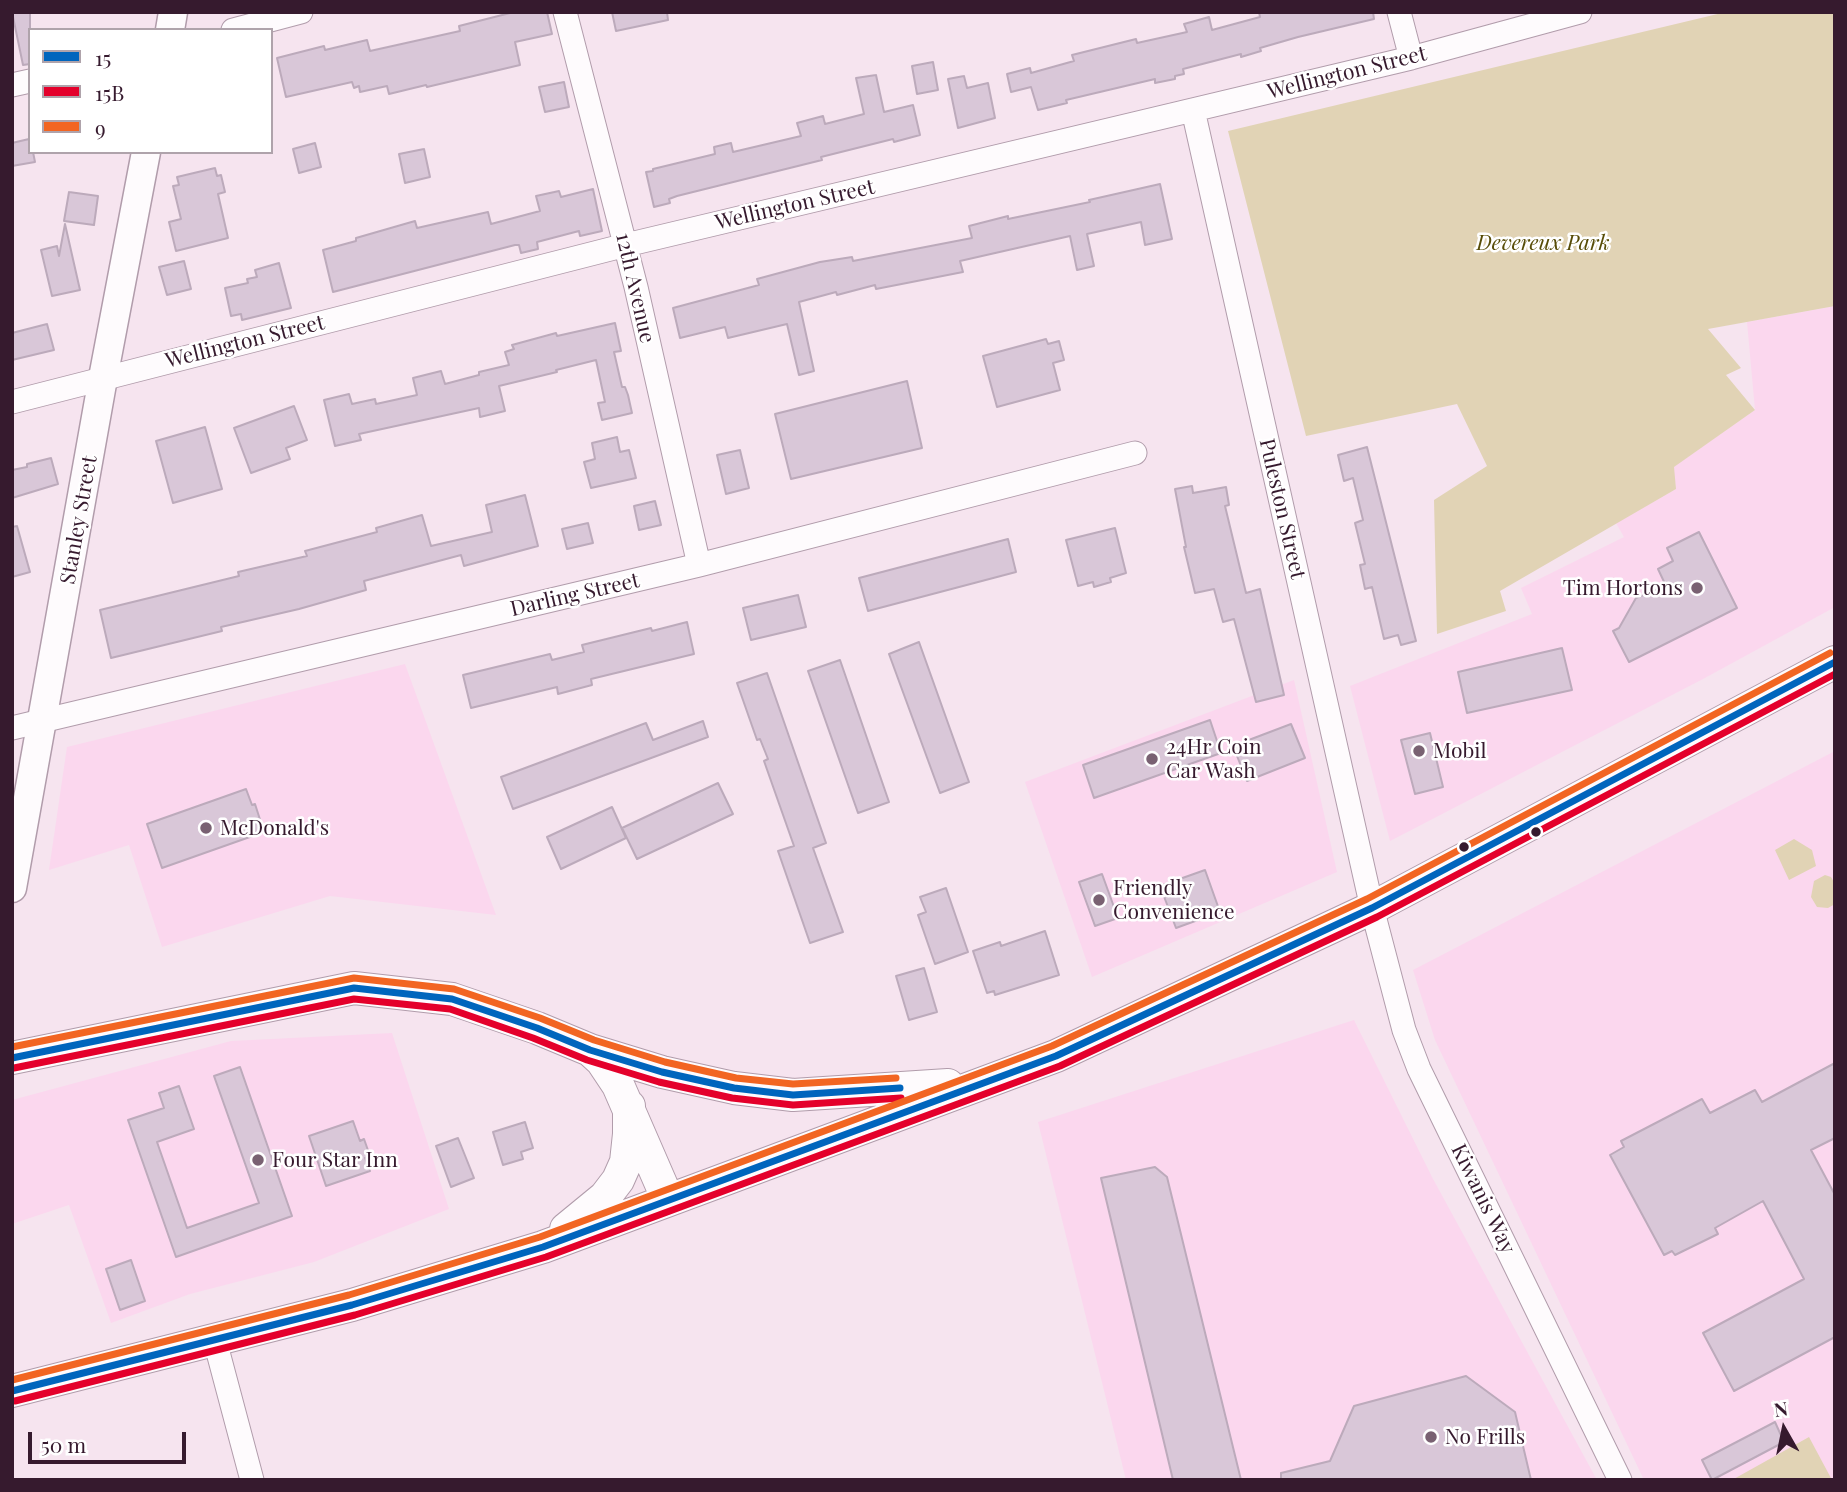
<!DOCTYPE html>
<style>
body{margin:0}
#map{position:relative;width:1847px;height:1492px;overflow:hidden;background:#f6e4ef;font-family:"Playfair Display",serif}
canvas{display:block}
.frame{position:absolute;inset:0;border:14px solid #361a2e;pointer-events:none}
.legend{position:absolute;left:28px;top:28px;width:245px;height:126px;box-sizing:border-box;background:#fff;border:2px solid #afa3ab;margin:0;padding:9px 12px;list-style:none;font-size:21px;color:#361a2e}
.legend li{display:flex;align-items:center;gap:14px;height:35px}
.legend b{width:35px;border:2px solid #afa3ab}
.north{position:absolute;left:1749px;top:1394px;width:70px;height:70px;-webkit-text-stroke:5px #fff;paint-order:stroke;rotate:351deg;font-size:19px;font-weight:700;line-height:28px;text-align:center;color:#361a2e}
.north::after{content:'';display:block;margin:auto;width:24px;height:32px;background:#361a2e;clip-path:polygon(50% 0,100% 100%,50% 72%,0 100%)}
.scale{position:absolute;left:28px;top:1432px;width:158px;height:32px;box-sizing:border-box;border:4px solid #361a2e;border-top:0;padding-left:9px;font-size:21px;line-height:24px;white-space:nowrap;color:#361a2e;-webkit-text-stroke:5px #fff;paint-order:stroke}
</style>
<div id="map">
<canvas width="1847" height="1492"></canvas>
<div class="frame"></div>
<ul class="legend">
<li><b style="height:9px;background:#0065bd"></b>15</li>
<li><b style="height:9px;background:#e4002b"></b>15B</li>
<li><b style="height:9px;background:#f26522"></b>9</li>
</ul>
<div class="north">N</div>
<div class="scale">50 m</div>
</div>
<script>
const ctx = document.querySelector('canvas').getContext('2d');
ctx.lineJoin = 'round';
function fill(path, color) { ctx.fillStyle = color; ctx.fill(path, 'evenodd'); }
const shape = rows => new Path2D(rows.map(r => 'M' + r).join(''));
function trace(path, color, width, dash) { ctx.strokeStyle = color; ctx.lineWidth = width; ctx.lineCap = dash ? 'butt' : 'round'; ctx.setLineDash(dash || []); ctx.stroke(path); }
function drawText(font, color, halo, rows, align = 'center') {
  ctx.font = font + ' "Playfair Display",serif'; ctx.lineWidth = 5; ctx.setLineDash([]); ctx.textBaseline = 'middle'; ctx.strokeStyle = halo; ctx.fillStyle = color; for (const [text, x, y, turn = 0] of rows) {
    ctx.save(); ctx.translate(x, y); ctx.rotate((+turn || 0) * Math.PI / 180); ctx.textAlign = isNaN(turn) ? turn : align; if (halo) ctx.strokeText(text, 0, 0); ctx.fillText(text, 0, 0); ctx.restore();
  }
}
const built = shape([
 [1835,306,1835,607,1703,679,1390,841,1350,686,1532,614,1521,588,1624,537,1616,523,1676,489,1673,467,1755,410,1747,322],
 [405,664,496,915,330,896,162,947,129,845,49,870,67,747],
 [1294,680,1337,872,1092,977,1025,782],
 [1835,751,1835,1480,1644,1480,1435,1040,1413,970],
 [1354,1020,1432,1177,1597,1480,1126,1480,1038,1122],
 [392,1033,449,1209,314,1262,190,1294,111,1323,69,1205,12,1224,12,1100,231,1041]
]);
const green = shape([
 [1726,12,1835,12,1835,306,1708,329,1741,368,1726,375,1755,410,1674,467,1676,489,1500,591,1506,611,1437,634,1434,500,1487,466,1457,404,1306,436,1228,131],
 [1794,839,1812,850,1816,866,1789,880,1775,850],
 [1825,875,1831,877,1835,884,1835,904,1828,908,1817,907,1811,897,1814,881],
 [1809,1437,1832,1480,1732,1480]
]);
const building = shape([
 [12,12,30,12,30,64,23,65,12,12],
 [514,12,547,12,552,34,515,42,520,65,427,87,426,85,389,94,387,86,360,92,359,86,354,88,352,82,286,97,277,58,324,46,325,50,367,40,370,51,460,31,459,26,514,12],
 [612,12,667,12,668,20,616,31,612,12],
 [1259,12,1373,12,1374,19,1298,37,1260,48,1261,51,1241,57,1241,54,1183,69,1184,74,1175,76,1175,79,1155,83,1155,79,1066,100,1067,103,1038,110,1031,87,1011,92,1007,74,1030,68,1031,73,1074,61,1072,55,1136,39,1137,43,1187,32,1184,24,1209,17,1212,30,1260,17,1259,12],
 [933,62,938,90,917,94,912,66,933,62],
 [876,75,884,112,913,105,920,135,894,142,893,139,821,157,822,160,677,196,669,199,670,203,654,207,646,172,653,171,653,169,715,154,714,147,731,143,733,152,801,136,797,123,823,116,825,124,864,114,856,78,876,75],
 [964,76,967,88,988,83,995,118,958,128,948,79,964,76],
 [564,82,569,107,545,112,539,87,564,82],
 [29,139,30,152,33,152,35,162,12,166,12,143,29,139],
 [315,143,321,167,299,173,293,149,315,143],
 [424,149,430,177,405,183,399,154,424,149],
 [215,168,217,176,221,175,225,192,218,194,228,238,176,251,169,222,181,219,173,186,179,185,177,177,215,168],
 [1160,184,1172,239,1145,245,1141,222,1087,234,1094,266,1077,270,1070,236,960,261,963,272,876,289,875,285,837,295,836,292,799,302,814,371,799,375,787,324,728,338,725,327,680,338,673,308,759,285,757,279,820,262,852,257,853,261,972,238,969,226,1008,216,1008,219,1090,202,1089,200,1160,184],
 [593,189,602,231,580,236,579,231,537,242,538,249,521,253,519,245,515,245,333,292,323,250,356,241,356,238,415,221,417,228,488,212,491,224,540,211,536,196,559,191,561,197,593,189],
 [69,192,98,196,94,225,64,221,69,192],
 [65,224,80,290,52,296,41,250,57,246,59,256,65,224],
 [184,261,191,289,167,295,159,267,184,261],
 [279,263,291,308,242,320,241,314,231,316,225,288,248,283,247,279,257,277,255,270,279,263],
 [615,323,621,351,614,352,622,387,625,387,628,395,632,413,602,420,598,403,605,402,596,360,556,370,557,372,499,386,505,411,480,417,479,408,359,434,361,440,335,446,324,400,349,394,352,404,375,399,376,404,417,395,413,378,441,371,445,384,479,375,479,372,509,365,505,352,514,349,512,345,556,333,557,336,615,323],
 [47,324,54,350,12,360,12,333,47,324],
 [1046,339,1048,344,1059,341,1064,360,1053,363,1060,390,997,407,983,356,1046,339],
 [907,381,922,448,791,479,775,414,907,381],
 [294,406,307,440,286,448,290,459,251,473,234,428,294,406],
 [205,427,222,489,173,503,156,441,205,427],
 [617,437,620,452,629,450,636,478,591,488,584,462,595,459,592,443,617,437],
 [1367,447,1416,641,1401,645,1398,635,1384,639,1372,587,1365,589,1360,565,1365,564,1355,523,1363,520,1353,478,1344,481,1338,455,1367,447],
 [740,450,749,488,726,494,717,455,740,450],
 [51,458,58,484,12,498,12,470,27,467,27,464,51,458],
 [1192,486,1193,493,1226,487,1229,505,1225,506,1246,593,1260,589,1284,695,1256,702,1234,619,1223,622,1214,589,1195,593,1184,547,1186,547,1175,489,1192,486],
 [525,495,538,546,464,566,461,555,364,581,366,590,299,609,221,627,222,631,111,658,100,610,239,576,238,572,307,556,305,551,377,532,376,528,422,515,431,546,492,532,486,505,525,495],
 [655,501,661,525,639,530,634,506,655,501],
 [588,523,593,543,567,549,562,529,588,523],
 [17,526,30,572,12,577,12,527,17,526],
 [1115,528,1126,573,1110,578,1111,582,1094,587,1093,582,1078,586,1066,540,1115,528],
 [1699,532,1737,608,1629,662,1613,631,1619,628,1636,598,1666,586,1658,569,1673,561,1667,548,1699,532],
 [1008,539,1016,572,868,611,859,578,1008,539],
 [798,595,806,627,751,640,743,608,798,595],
 [687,622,694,654,591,679,592,685,558,694,557,687,471,708,463,675,550,654,552,660,584,652,582,645,651,628,652,631,687,622],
 [919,642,969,782,940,793,889,654,919,642],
 [1562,648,1572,690,1467,713,1458,672,1562,648],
 [840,660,889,802,858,813,808,671,840,660],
 [767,673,826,843,813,848,843,932,810,943,778,851,794,846,764,761,768,759,760,739,757,740,737,683,767,673],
 [1210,720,1221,753,1094,798,1083,765,1210,720],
 [703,721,708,737,513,809,501,777,646,723,653,740,703,721],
 [1291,724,1305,758,1247,781,1233,746,1291,724],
 [1430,733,1443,787,1415,794,1401,740,1430,733],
 [718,783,733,814,637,859,622,828,718,783],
 [246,789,252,805,255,804,264,832,162,868,147,824,246,789],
 [612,807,626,838,561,869,547,837,612,807],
 [1205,870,1220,912,1176,928,1160,886,1205,870],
 [1102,874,1118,918,1095,926,1079,882,1102,874],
 [946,888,968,952,935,964,918,915,926,912,920,897,946,888],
 [1045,931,1059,975,995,995,994,991,987,993,973,951,1000,942,1001,946,1045,931],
 [924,968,937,1012,909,1020,896,976,924,968],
 [1835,1063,1835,1138,1811,1150,1835,1195,1835,1337,1734,1391,1703,1333,1804,1279,1763,1201,1715,1228,1718,1234,1675,1255,1672,1251,1664,1255,1610,1155,1624,1147,1621,1141,1702,1099,1710,1113,1755,1090,1762,1102,1835,1063],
 [240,1067,292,1216,176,1257,128,1120,164,1108,159,1093,179,1086,194,1129,157,1142,187,1228,259,1203,214,1076,240,1067],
 [353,1121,360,1141,364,1139,370,1156,365,1158,370,1171,326,1186,309,1136,353,1121],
 [525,1122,533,1148,521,1152,523,1159,503,1165,493,1132,525,1122],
 [458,1138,474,1178,451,1187,436,1146,458,1138],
 [1155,1167,1167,1177,1241,1480,1173,1480,1101,1178,1155,1167],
 [131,1260,145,1301,120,1310,106,1269,131,1260],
 [1466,1376,1515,1412,1531,1480,1281,1480,1281,1473,1330,1461,1354,1406,1466,1376],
 [1775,1422,1784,1442,1712,1480,1702,1460,1775,1422]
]);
const minor = shape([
 [565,12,636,287,699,565],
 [1399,12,1411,58],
 [233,30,301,12],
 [12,85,30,81],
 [1193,110,1372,908,1404,1030,1419,1069,1620,1480],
 [12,402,626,245,1411,58,1580,12],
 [12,728,699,565,1135,453],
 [215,1341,252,1480]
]);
const tertiary = shape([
 [170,30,173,12],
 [12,888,103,378,146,152]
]);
const secondary = shape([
 [590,1050,602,1061,618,1085,668,1200],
 [12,1058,354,988,452,999,537,1028,590,1050,662,1072,734,1088,793,1095,948,1085],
 [566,1229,605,1197,618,1180,626,1162,629,1134,629,1106],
 [12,1391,352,1305,543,1247,1056,1056,1372,908,1835,662]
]);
const bus1 = shape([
 [12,1058,354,988,452,999,537,1028,590,1050,662,1072,734,1088,793,1095,900,1088],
 [12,1391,352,1305,543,1247,1056,1056,1372,908,1835,662]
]);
const bus2 = shape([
 [14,1068,354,999,450,1009,533,1038,587,1060,659,1082,732,1098,793,1105,901,1098],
 [15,1401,355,1315,546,1257,1060,1066,1377,917,1835,674]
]);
const bus3 = shape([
 [12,1047,354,978,454,989,540,1018,594,1040,665,1062,736,1078,793,1084,896,1078],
 [12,1380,349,1295,540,1237,1052,1046,1367,899,1830,653]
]);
const markers = [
 [1697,588,7,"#796172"],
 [1419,751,7,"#796172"],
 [1152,759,7,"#796172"],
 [206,828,7,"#796172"],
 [1536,832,6,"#361a2e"],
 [1464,847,6,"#361a2e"],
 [1099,900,7,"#796172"],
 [258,1160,7,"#796172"],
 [1431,1437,7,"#796172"]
];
const streetNames = [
 ["Wellington Street",1347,73,-14],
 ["Wellington Street",795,205,-13],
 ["12th Avenue",635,288,77],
 ["Wellington Street",245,342,-14],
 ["Puleston Street",1282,509,77],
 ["Stanley Street",79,520,-80],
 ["Darling Street",575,595,-13],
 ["Kiwanis Way",1483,1199,64]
];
const parkNames = [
 ["Devereux Park",1543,243]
];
const poiNames = [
 ["Tim Hortons",1683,588,"right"],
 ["24Hr Coin",1166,747],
 ["Car Wash",1166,771],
 ["Mobil",1433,751],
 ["McDonald's",220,828],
 ["Friendly",1113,888],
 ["Convenience",1113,912],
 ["Four Star Inn",272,1160],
 ["No Frills",1445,1437]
];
fill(built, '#fbd7ee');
fill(green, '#e1d3b5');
fill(building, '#d9c7d8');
trace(building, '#bcaabb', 2);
trace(minor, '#b19cab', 25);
trace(tertiary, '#b19cab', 31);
trace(secondary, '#b19cab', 34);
trace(minor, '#fefbfd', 23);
trace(tertiary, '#fefbfd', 28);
trace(secondary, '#fefbfd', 32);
trace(bus1, '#0065bd', 7);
trace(bus2, '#e4002b', 7);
trace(bus3, '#f26522', 7);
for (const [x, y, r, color] of markers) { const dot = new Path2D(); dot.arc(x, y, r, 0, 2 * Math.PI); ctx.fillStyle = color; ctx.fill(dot); trace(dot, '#fff', 2.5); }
drawText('21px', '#361a2e', '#fff', streetNames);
drawText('italic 21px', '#574c07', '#fff', parkNames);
drawText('21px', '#361a2e', '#fff', poiNames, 'left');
</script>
